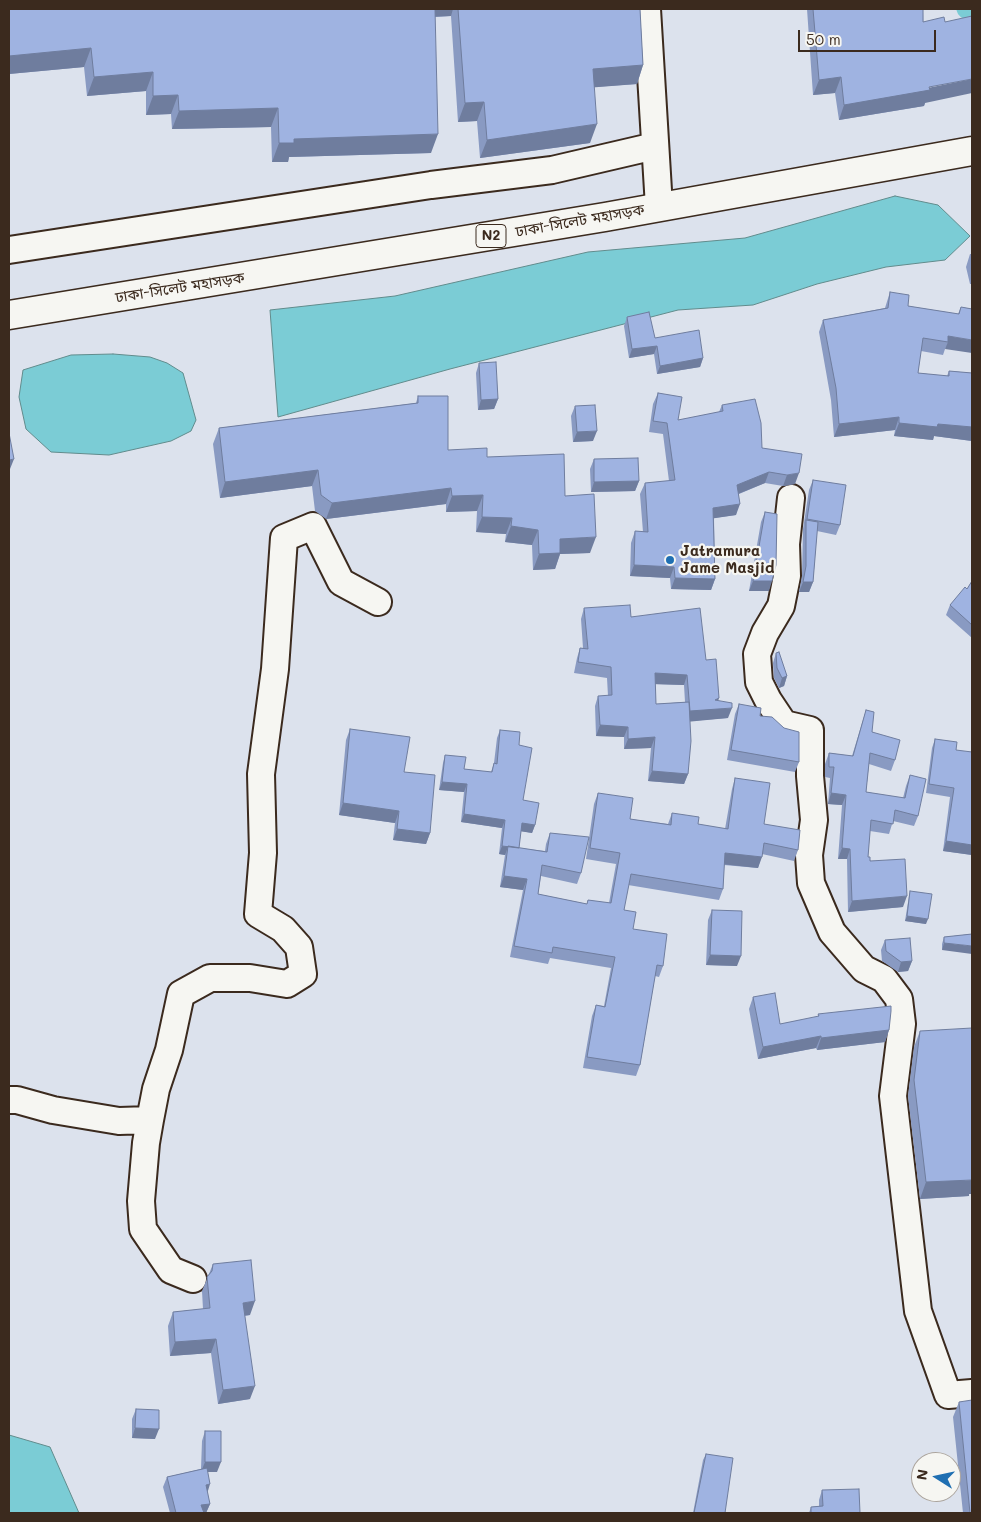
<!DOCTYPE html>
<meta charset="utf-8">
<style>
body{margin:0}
#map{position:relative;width:981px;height:1522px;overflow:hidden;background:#dce2ed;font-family:Mali,sans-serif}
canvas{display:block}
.frame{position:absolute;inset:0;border:10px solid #3b2a1e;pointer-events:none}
.north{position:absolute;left:911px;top:1452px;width:50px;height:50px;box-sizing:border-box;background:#f6f6f2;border:1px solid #aba49d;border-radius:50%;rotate:280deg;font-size:14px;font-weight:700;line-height:20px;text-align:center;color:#3b2a1e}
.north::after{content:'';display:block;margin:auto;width:18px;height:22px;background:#1f6fb2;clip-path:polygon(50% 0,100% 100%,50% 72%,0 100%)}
.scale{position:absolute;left:798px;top:30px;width:138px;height:22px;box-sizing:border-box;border:2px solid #3b2a1e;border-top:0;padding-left:6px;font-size:15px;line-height:18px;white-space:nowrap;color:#3b2a1e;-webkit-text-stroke:4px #f6f6f2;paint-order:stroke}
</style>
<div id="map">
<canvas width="981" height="1522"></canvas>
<div class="frame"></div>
<div class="north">N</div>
<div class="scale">50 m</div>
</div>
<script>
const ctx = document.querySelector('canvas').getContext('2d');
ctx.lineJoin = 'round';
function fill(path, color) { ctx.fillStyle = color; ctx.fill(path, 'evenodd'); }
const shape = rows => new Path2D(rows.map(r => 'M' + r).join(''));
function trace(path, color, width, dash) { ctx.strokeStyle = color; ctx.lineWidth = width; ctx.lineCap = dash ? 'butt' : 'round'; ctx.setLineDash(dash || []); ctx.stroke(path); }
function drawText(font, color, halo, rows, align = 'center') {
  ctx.font = font + ' Mali,"Noto Sans Bengali",sans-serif'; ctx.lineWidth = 4.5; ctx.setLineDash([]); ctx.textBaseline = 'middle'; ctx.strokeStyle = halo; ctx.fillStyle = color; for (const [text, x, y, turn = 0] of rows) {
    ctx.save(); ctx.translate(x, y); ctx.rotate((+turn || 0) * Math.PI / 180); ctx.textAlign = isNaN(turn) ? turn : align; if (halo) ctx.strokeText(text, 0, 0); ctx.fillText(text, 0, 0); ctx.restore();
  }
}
const water = shape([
 [895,196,938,205,970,236,945,260,886,267,817,284,753,305,678,310,450,369,278,417,270,310,395,296,588,252,745,238,895,196],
 [113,354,150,357,167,363,183,373,196,420,191,431,171,441,109,455,51,452,26,429,19,397,23,370,71,355,113,354],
 [9,1435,50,1447,79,1513,9,1513,9,1435]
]);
const canal = shape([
 [966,9,972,13]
]);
const minor = shape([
 [647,9,659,207],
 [9,250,431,185,552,170,655,146],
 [791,498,786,544,787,576,781,606,765,633,757,654,759,682,768,700,784,724,810,730,810,776,814,820,809,855,811,883,832,932,864,969,884,979,899,999,902,1024,893,1096,918,1311,948,1395,972,1393],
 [9,1100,17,1100,53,1110,119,1121,150,1120,156,1089,169,1050,181,994,210,978,250,978,287,984,303,974,299,947,283,929,258,914,263,853,261,774,275,669,284,538,313,526,341,582,378,602],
 [150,1120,146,1143,141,1201,143,1229,171,1270,193,1279]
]);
const highway = shape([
 [9,315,605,217,972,151]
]);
const wall = shape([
 [9,9,640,9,643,65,637,84,594,87,590,143,480,158,477,121,458,122,451,16,435,17,431,153,289,157,288,162,272,162,271,127,172,129,171,114,146,115,146,91,87,96,84,67,9,74],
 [807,9,923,9,925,103,924,106,839,120,835,93,813,95],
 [970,254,972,254,972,284,970,284,966,267],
 [890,292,908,306,958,314,961,307,972,309,945,349,943,355,921,351,918,373,947,376,949,371,972,373,972,441,934,436,933,440,894,436,895,430,834,437,831,400,819,332,823,320,885,308],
 [627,317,655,338,703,358,700,367,657,374,654,354,629,358,624,326],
 [479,363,498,399,494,409,478,410,476,373],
 [658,393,678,420,719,412,722,405,795,484,783,486,765,483,739,494,736,515,714,518,715,579,711,590,671,589,670,578,630,576,631,543,635,531,643,532,640,494,645,483,669,481,663,434,649,432,653,404],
 [418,396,448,450,487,457,565,496,590,553,560,554,555,569,533,570,532,545,505,542,506,534,476,532,477,511,446,512,446,504,326,519,315,511,312,486,220,498,213,444,219,428,416,403],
 [575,406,593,441,573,442,571,416],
 [594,459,639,481,635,491,591,492,590,469],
 [813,480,840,525,836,535,817,531,813,582,809,592,799,592,802,576,803,529,809,490],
 [765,512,769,591,749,591,761,522],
 [972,581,972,638,946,615,950,605,967,589],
 [584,608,631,617,706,660,719,698,718,700,728,718,690,721,688,774,684,784,648,781,651,748,624,749,624,737,596,736,595,706,598,696,608,696,607,678,574,673,577,658,580,648,583,648,581,619],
 [655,684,684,685,685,702,656,704],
 [776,653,787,676,784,686,779,688,774,678,773,663],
 [739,704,760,716,799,762,795,772,727,760,735,714],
 [866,710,872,732,895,760,891,771,869,764,866,792,903,798,906,786,910,775,918,816,914,826,893,821,889,834,870,831,868,857,903,907,848,912,847,859,838,859,842,805,828,804,830,778,825,777,825,764,829,753,852,756],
 [350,729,404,772,430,833,426,844,393,840,395,823,339,815,346,740],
 [500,730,519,745,523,800,535,825,532,833,521,831,519,848,545,851,546,844,550,833,581,873,577,884,541,876,538,894,587,904,588,900,609,903,616,864,586,859,594,804,598,793,630,819,668,824,672,813,698,824,725,829,732,789,735,778,764,824,798,850,794,861,762,854,758,868,724,865,723,889,719,900,628,885,624,910,633,929,663,966,659,977,655,976,640,1065,636,1076,583,1068,592,1016,596,1005,604,1006,611,968,550,958,548,964,510,957,523,890,500,887,505,855,499,854,502,828,461,822,464,792,439,790,443,763,445,755,464,769,491,772,494,763,497,738],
 [935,739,956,750,972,855,943,851,950,797,926,793,932,748],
 [910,891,926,924,905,921,909,896],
 [712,910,737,966,706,965,708,920],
 [972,934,942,950,942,944,944,937],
 [885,940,912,961,908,971,898,972,882,961,881,950],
 [753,997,780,1024,818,1017,818,1014,889,1030,885,1042,817,1050,816,1048,758,1059,749,1009],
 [920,1031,969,1194,969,1196,920,1199,908,1096,914,1047],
 [213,1264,250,1315,245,1316,250,1399,218,1404,211,1353,170,1356,168,1326,173,1312,203,1309,202,1291],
 [959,1402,972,1513,963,1513,953,1417],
 [136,1409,155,1439,132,1438,132,1419],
 [205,1431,217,1472,207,1472,207,1492,210,1504,206,1513,170,1513,163,1487,167,1477,201,1469,202,1441],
 [706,1454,725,1513,693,1513,703,1460],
 [822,1490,860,1513,809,1513,811,1507,819,1506,819,1500]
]);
const shadedWall = shape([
 [431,9,453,9,451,16,428,17],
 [91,48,84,67,9,74,9,56],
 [643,65,637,84,586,88,593,69],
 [153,72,146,91,87,96,94,77],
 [841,77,835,93,813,95,819,80],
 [972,79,972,93,925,103,924,106,839,120,844,105],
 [178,95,171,114,146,115,153,96],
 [484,102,477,121,458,122,465,103],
 [278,108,271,127,172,129,179,111],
 [597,124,590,143,480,158,487,140],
 [438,134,431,153,289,157,288,162,272,162,279,143,294,139],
 [948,336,972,340,972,353,945,349,948,342],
 [657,346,654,354,629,358,632,349],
 [703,358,700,367,657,374,660,366],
 [498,399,494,409,478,410,481,400],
 [899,417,895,430,834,437,839,424],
 [899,423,938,424,972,427,972,441,934,436,933,440,894,436],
 [597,431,593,441,573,442,577,432],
 [14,459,10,469,9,469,9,460],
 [318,470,312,486,220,498,225,482],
 [769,472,765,483,733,496,737,485],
 [799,473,795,484,783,486,787,475],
 [639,481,635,491,591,492,594,482],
 [451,488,446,504,326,519,332,503],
 [483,495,477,511,446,512,452,496],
 [740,504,736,515,709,519,713,508],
 [482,517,512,518,506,534,476,532],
 [511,526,538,530,532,545,505,542],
 [596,537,590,553,560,554,555,569,533,570,539,554,560,539],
 [634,565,674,567,670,578,630,576],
 [675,578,715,579,711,590,671,589],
 [753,581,772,581,769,591,749,591],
 [803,582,813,582,809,592,799,592],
 [655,673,687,675,684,685,651,684],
 [787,676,784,686,779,688,782,678],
 [719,698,715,709,732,708,728,718,686,722,690,711],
 [600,725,628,727,624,737,596,736],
 [655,737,651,748,624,749,628,739],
 [652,771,688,774,684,784,648,781],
 [442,782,467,784,464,792,439,790],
 [831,793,846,795,842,805,828,804],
 [343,803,399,811,395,823,339,815],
 [464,814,505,820,502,828,461,822],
 [522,823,535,825,532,833,519,831],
 [397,829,430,833,426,844,393,840],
 [946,841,972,845,972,855,943,851],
 [502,846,508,847,505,855,499,854],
 [842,848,850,849,847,859,838,859],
 [725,853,762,857,758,868,721,864],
 [504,876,527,879,523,890,500,887],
 [907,896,903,907,848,912,852,901],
 [907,916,928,919,926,924,905,921],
 [944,943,972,946,972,954,942,950],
 [710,955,741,956,737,966,706,965],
 [912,961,908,971,898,972,901,962],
 [889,1030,885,1042,817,1050,821,1038],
 [821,1036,816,1048,758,1059,763,1047],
 [972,1180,972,1194,969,1194,969,1196,920,1199,926,1182],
 [255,1301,250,1315,238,1316,243,1303],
 [216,1339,211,1353,170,1356,175,1342],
 [255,1386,250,1399,218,1404,223,1390],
 [135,1428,159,1429,155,1439,132,1438],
 [205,1462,221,1462,217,1472,201,1472],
 [210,1484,207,1494,206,1485],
 [210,1504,206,1513,198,1513,201,1505]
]);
const building = shape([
 [9,9,435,9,438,134,294,139,294,143,279,143,278,108,179,111,178,95,153,96,153,72,94,77,91,48,9,56,9,9],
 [458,9,640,9,643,65,593,69,597,124,487,140,484,102,465,103,458,9],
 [813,9,923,9,923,22,944,17,945,22,972,16,972,79,929,87,930,90,844,105,841,77,819,80,813,9],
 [890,292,909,295,908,306,959,314,961,307,972,309,972,340,948,336,948,342,923,338,918,373,949,376,949,371,972,373,972,427,938,424,937,427,899,423,899,417,839,424,836,388,823,320,888,308,890,292],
 [649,312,655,338,699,330,703,358,660,366,657,346,632,349,627,317,649,312],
 [496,362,498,399,481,400,479,363,496,362],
 [658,393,682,397,678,420,723,411,722,405,755,399,761,423,762,448,802,454,799,473,787,475,769,472,737,485,740,504,713,508,715,579,675,578,674,567,634,565,635,531,648,532,645,483,675,480,667,423,653,421,658,393],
 [418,396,448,396,448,450,487,448,487,457,564,454,565,496,594,494,596,537,560,539,560,553,539,554,538,530,511,526,512,518,482,517,483,495,452,496,451,488,332,503,321,495,318,470,225,482,219,428,418,403,418,396],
 [595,405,597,431,577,432,575,406,595,405],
 [9,433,14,459,9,460,9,433],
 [638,458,639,481,594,482,594,459,638,458],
 [813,480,846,485,840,525,807,519,813,480],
 [765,512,777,514,776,565,772,581,753,581,765,512],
 [806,520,818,522,813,582,803,582,806,566,806,520],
 [972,581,972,625,950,605,965,587,967,589,972,581],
 [630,605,631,617,700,608,706,660,716,659,719,698,715,700,732,703,732,708,690,711,687,675,655,673,656,704,689,702,691,741,688,774,652,771,655,737,628,739,628,727,600,725,598,696,612,695,611,667,578,662,580,648,588,649,584,608,630,605],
 [779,652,787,676,782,678,777,668,776,653,779,652],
 [739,704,761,708,760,716,772,717,784,728,799,732,799,762,731,750,739,704],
 [866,710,874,712,872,732,900,740,895,760,870,753,866,792,905,798,910,775,926,779,918,816,895,810,893,824,871,820,868,857,870,857,870,861,905,859,907,896,852,901,850,849,842,848,846,795,831,793,834,767,829,767,829,753,853,756,866,710],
 [350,729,410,737,404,772,435,775,430,833,397,829,399,811,343,803,350,729],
 [500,730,520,732,519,745,532,748,523,800,539,803,535,825,522,823,519,848,502,846,505,820,464,814,467,784,442,782,445,755,466,757,464,769,492,772,494,763,497,764,500,730],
 [935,739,957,742,956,750,972,752,972,845,946,841,954,788,929,784,935,739],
 [735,778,770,783,764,824,800,830,798,850,764,843,762,857,725,853,723,889,631,874,624,910,636,912,633,929,667,934,663,966,657,965,640,1065,587,1057,596,1005,605,1007,615,957,553,947,552,953,514,946,527,879,504,876,508,846,547,852,550,833,589,837,581,873,542,865,538,894,587,904,588,900,611,903,620,853,590,848,598,793,633,798,630,819,671,825,672,813,699,817,698,824,728,829,735,778],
 [910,891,932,894,928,919,907,916,910,891],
 [712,910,742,911,741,956,710,955,712,910],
 [972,934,972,946,944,943,944,937,972,934],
 [910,938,912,961,901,962,886,951,885,940,910,938],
 [775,993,780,1024,819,1016,818,1014,891,1006,891,1011,889,1030,821,1038,821,1036,763,1047,753,997,775,993],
 [972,1028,972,1180,926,1182,914,1080,920,1031,972,1028],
 [251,1260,255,1301,243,1303,255,1386,223,1390,216,1339,175,1342,173,1312,210,1308,207,1277,212,1271,213,1264,251,1260],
 [972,1400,972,1513,970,1513,959,1402,972,1400],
 [136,1409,159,1410,159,1429,135,1428,136,1409],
 [205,1431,221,1431,221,1462,205,1462,205,1431],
 [706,1454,733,1458,725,1513,694,1513,706,1454],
 [207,1468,210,1484,206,1485,210,1504,201,1505,204,1513,176,1513,167,1477,207,1468],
 [859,1489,860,1513,811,1513,811,1507,823,1506,822,1490,859,1489]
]);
const markers = [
 [670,560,5,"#1f6fb2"]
];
const shields = [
 [491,236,30]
];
const shieldNames = [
 ["N2",491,236]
];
const streetNames = [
 ["ঢাকা-সিলেট মহাসড়ক",580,221,-10],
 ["ঢাকা-সিলেট মহাসড়ক",180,288,-9]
];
const poiNames = [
 ["Jatramura",680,551],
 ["Jame Masjid",680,568]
];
fill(water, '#7bccd5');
trace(water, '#618b8c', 1);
trace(canal, '#7bccd5', 19);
trace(minor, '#3b2a1e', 30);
trace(highway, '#3b2a1e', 31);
trace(minor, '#f6f6f2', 26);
trace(highway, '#f6f6f2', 28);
fill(wall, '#899ac2');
fill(shadedWall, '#6f7d9e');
fill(building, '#9fb3e1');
trace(building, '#6f7d9e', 1);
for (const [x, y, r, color] of markers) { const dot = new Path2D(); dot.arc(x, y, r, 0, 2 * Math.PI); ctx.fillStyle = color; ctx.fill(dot); trace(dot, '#f6f6f2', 2); }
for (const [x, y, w] of shields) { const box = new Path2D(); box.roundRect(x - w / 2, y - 11.5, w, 23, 4); ctx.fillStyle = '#f6f6f2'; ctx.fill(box); trace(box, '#3b2a1e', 1); }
drawText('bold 14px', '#3b2a1e', null, shieldNames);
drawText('15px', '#3b2a1e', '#f6f6f2', streetNames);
drawText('bold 15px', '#3b2a1e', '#f6f6f2', poiNames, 'left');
</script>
